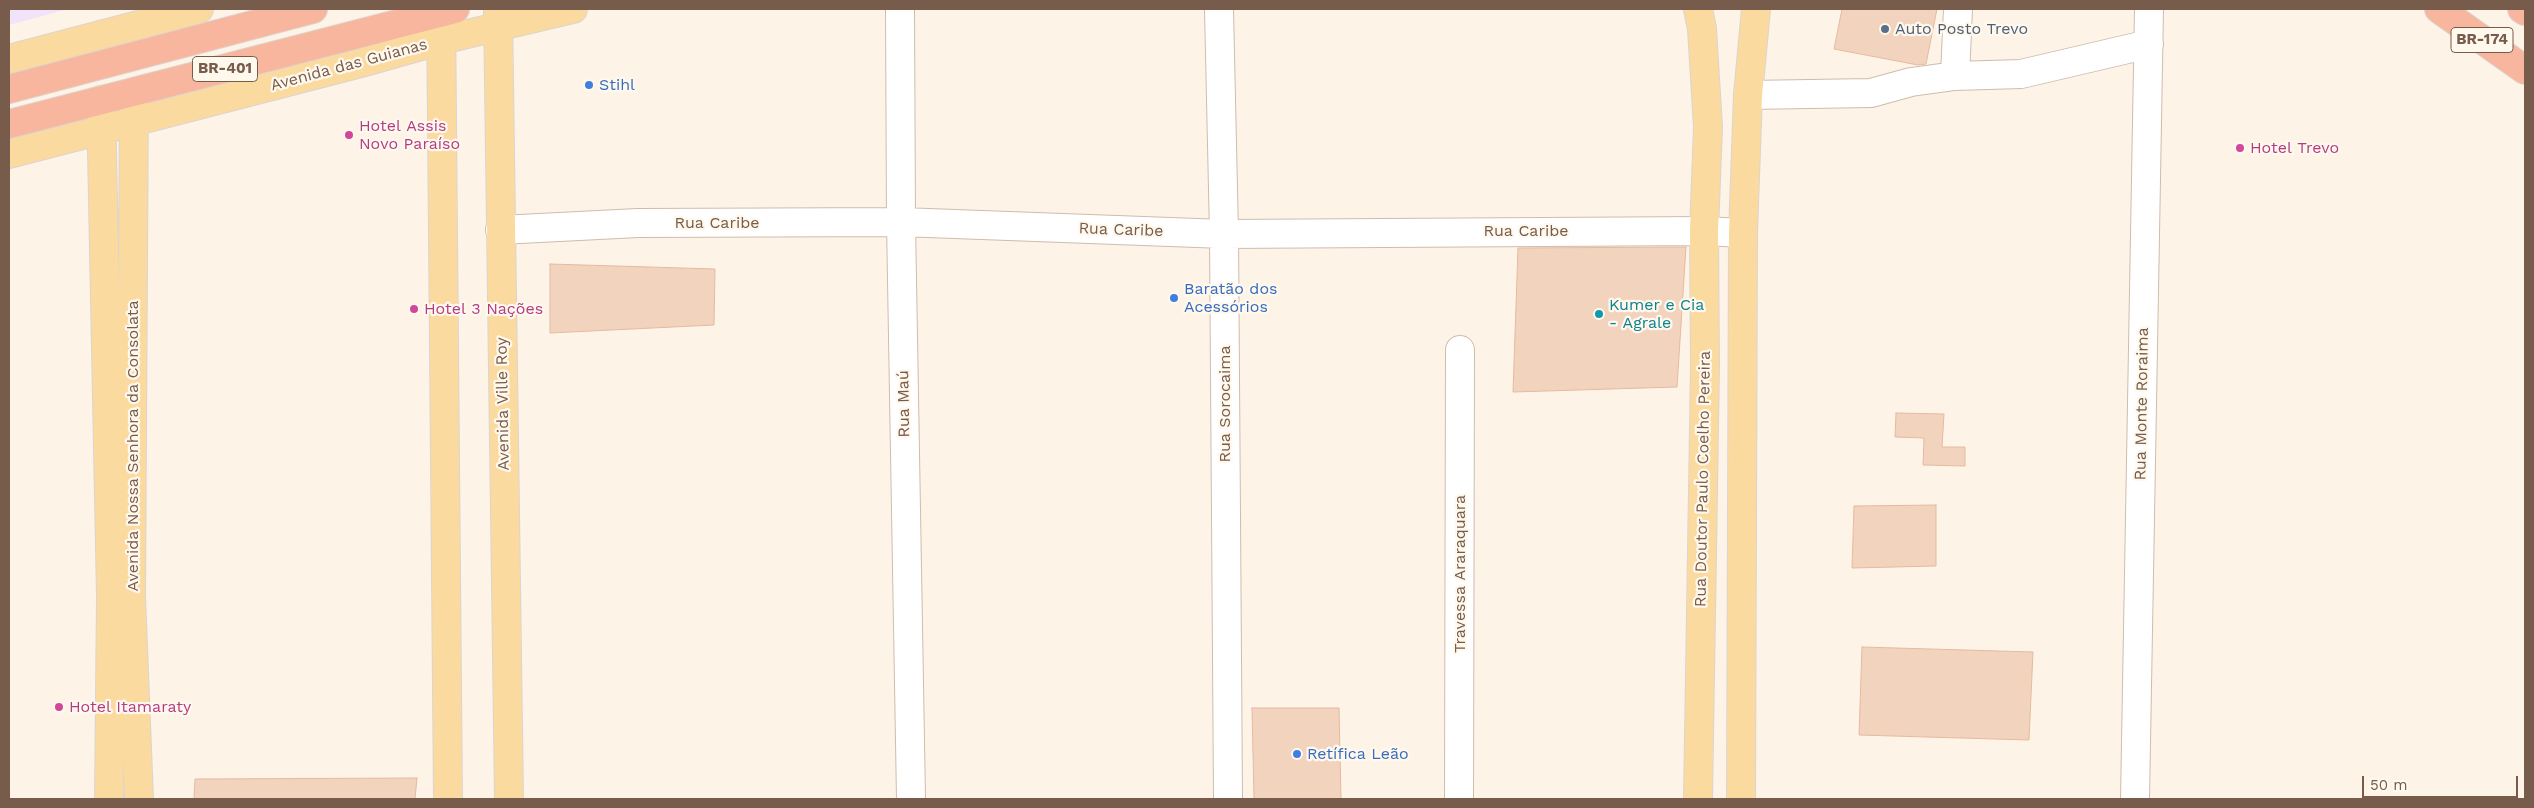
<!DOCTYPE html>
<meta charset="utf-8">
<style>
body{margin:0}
#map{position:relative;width:2534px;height:808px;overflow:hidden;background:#fdf4e7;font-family:"Work Sans",sans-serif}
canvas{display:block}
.frame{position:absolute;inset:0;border:10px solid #775b4b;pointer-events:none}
.scale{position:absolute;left:2362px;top:776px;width:156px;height:22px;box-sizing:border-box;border:2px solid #775b4b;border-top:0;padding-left:6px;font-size:15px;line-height:18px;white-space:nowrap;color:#775b4b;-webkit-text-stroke:4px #fff8ed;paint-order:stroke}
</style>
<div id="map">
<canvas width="2534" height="808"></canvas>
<div class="frame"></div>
<div class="scale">50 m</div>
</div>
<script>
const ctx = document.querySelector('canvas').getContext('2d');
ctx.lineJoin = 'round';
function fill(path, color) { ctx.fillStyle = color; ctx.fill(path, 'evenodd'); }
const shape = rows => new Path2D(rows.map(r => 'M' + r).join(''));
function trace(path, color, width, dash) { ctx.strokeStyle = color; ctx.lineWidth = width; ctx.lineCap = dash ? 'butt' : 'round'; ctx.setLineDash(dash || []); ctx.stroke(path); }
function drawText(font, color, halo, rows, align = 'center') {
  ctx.font = font + ' "Work Sans",sans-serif'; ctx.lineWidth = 4.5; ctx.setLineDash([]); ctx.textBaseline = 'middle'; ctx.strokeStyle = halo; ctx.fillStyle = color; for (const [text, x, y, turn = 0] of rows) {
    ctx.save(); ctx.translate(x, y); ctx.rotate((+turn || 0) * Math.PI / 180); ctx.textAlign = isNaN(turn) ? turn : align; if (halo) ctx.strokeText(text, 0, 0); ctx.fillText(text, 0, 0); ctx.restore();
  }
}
const education = shape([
 [9,9,68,9,9,25]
]);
const building = shape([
 [1842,9,1937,9,1926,64,1918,65,1834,49,1842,9],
 [1686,247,1677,387,1513,392,1518,248,1686,247],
 [550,264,715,269,714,325,550,333,550,264],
 [1896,413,1944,414,1942,447,1965,447,1965,466,1923,465,1924,438,1895,437,1896,413],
 [1936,505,1936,566,1852,568,1854,506,1936,505],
 [1862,647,2033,652,2029,740,1859,735,1862,647],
 [1252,708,1339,708,1341,799,1254,799,1252,708],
 [417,778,415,799,194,799,195,779,417,778]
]);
const minor = shape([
 [900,9,901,222,911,799],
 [1219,9,1224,234,1228,799],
 [1955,76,1958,9],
 [1748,95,1871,93,1911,82,1955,76,2021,74,2149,44],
 [500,230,638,223,901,222,1224,234,1704,231,1743,233],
 [1459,799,1460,350],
 [2135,799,2149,9]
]);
const major = shape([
 [441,9,448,799],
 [498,9,509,799],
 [9,59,199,9],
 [134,93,131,596,139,799],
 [101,100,111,596,109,799],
 [9,154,361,63,442,40,573,9],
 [1698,799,1705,366,1704,231,1708,127,1702,29,1698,9],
 [1741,799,1743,233,1748,95,1756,9]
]);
const highway = shape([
 [2439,9,2525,70],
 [2522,9,2525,11],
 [9,89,313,9],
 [9,124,455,9]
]);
const markers = [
 [1885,29,5,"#5c6f8a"],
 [589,85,5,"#3f7fe0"],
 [349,135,5,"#d1479c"],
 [2240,148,5,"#d1479c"],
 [1174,298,5,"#3f7fe0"],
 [414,309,5,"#d1479c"],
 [1599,314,5,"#0f9aa8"],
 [59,707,5,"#d1479c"],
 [1297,754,5,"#3f7fe0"]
];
const shields = [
 [2482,40,62],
 [225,69,65]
];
const shieldNames = [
 ["BR-174",2482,40],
 ["BR-401",225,69]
];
const serviceNames = [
 ["Auto Posto Trevo",1895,29]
];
const streetNames = [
 ["Avenida das Guianas",349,65,-15],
 ["Rua Caribe",717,223],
 ["Rua Caribe",1121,230,2],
 ["Rua Caribe",1526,231],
 ["Avenida Ville Roy",503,404,-91],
 ["Rua Maú",904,404,-91],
 ["Rua Sorocaima",1225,404,-90],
 ["Rua Monte Roraima",2142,404,-89],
 ["Avenida Nossa Senhora da Consolata",133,446,-90],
 ["Rua Doutor Paulo Coelho Pereira",1703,479,-89],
 ["Travessa Araraquara",1460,574,-90]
];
const shopNames = [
 ["Stihl",599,85],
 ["Baratão dos",1184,289],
 ["Acessórios",1184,307],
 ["Retífica Leão",1307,754]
];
const hotelNames = [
 ["Hotel Assis",359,126],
 ["Novo Paraíso",359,144],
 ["Hotel Trevo",2250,148],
 ["Hotel 3 Nações",424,309],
 ["Hotel Itamaraty",69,707]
];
const cultureNames = [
 ["Kumer e Cia",1609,305],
 ["- Agrale",1609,323]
];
fill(education, '#f1e3f9');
fill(building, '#f2d3be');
trace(building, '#e5ba9e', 1);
trace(minor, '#cfbcad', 30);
trace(major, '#dcd4d0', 30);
trace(highway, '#dcd4d0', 30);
trace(minor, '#fff', 28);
trace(major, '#fbda9f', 28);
trace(highway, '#f7b69d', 28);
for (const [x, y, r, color] of markers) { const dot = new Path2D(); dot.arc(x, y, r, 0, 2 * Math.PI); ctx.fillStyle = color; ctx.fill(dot); trace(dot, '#fff8ed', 2); }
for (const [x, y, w] of shields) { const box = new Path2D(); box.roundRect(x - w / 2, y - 12.5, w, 25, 4); ctx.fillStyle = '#fff8ed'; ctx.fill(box); trace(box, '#775b4b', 1); }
drawText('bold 15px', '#775b4b', null, shieldNames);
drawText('16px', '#4e5e75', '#fff8ed', serviceNames, 'left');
drawText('16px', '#775b4b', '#fff8ed', streetNames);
drawText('16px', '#366cbe', '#fff8ed', shopNames, 'left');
drawText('16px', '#b23c85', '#fff8ed', hotelNames, 'left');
drawText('16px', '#0d838f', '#fff8ed', cultureNames, 'left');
</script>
